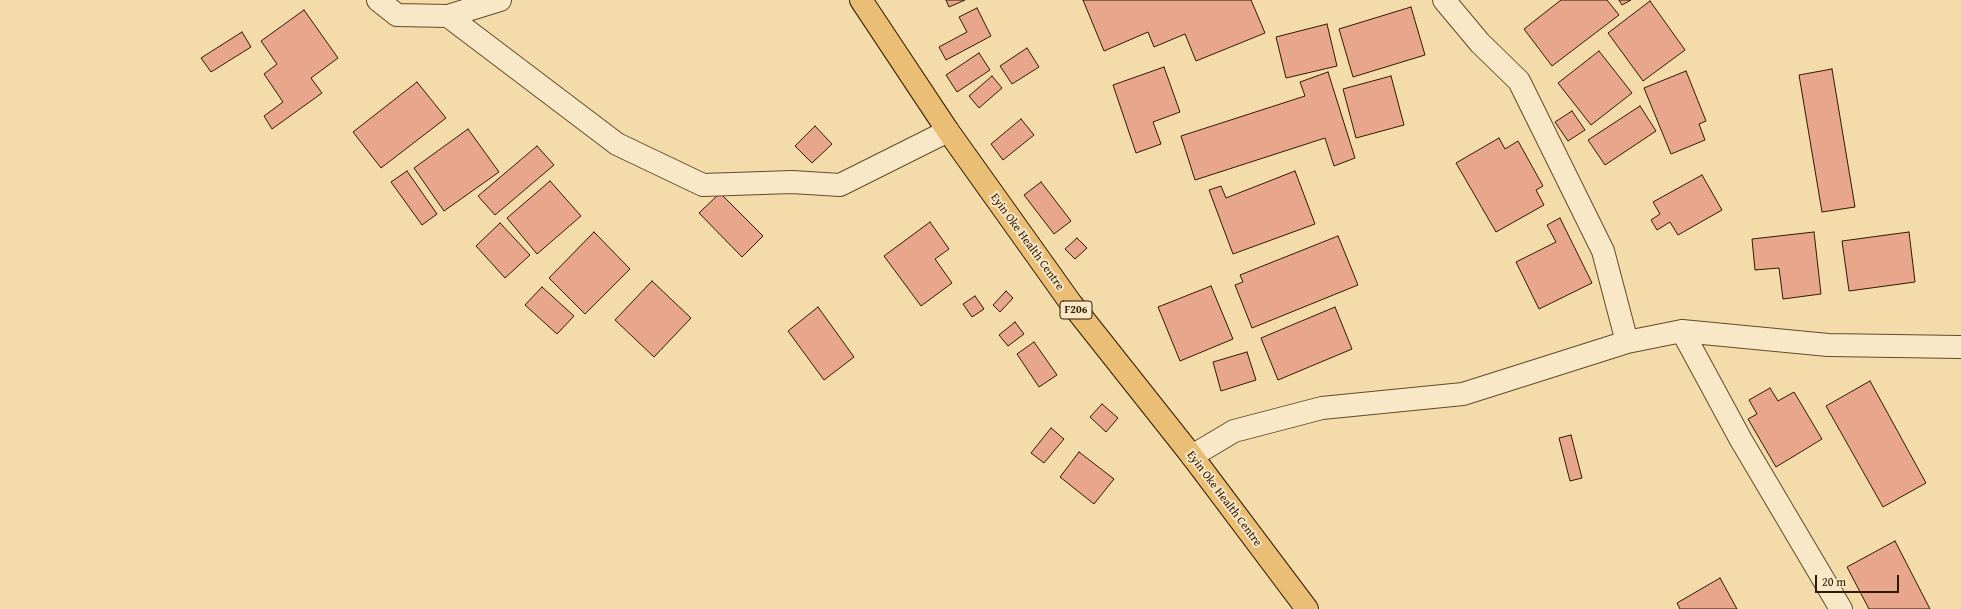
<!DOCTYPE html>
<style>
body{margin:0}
#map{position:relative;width:1961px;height:609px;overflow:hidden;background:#f4dcaa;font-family:"Gentium Book Plus",serif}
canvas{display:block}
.scale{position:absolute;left:1815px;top:575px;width:84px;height:18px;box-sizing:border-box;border:2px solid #2f1900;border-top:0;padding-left:5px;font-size:12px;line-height:14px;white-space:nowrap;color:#2f1900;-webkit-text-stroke:3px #f8e8c8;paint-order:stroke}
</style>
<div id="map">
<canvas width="1961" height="609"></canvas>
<div class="scale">20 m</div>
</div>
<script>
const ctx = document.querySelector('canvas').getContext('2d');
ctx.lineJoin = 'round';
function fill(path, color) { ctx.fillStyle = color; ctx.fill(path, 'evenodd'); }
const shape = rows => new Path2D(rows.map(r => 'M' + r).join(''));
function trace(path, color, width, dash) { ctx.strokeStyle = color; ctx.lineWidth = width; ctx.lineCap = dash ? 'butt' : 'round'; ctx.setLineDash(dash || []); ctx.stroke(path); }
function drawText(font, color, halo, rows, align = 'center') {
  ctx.font = font + ' "Gentium Book Plus",serif'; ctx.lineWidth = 4; ctx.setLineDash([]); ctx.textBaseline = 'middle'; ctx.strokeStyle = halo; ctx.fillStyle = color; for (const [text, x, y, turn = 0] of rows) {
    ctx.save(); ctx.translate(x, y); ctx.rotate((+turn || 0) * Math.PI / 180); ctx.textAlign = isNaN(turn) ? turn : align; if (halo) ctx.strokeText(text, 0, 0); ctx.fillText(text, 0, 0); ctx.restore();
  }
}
const building = shape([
 [946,0,965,0,949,7,946,0],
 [1083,0,1251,0,1265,33,1196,61,1185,34,1154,47,1148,32,1104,51,1083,0],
 [1561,0,1607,0,1619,15,1552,66,1524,29,1561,0],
 [1619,0,1631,0,1622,5,1619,0],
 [1650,1,1685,50,1643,81,1608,33,1650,1],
 [1411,7,1425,55,1353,77,1339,29,1411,7],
 [977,8,991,36,946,60,939,47,967,32,959,17,977,8],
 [304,10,338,58,311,78,322,93,272,129,264,116,283,102,264,74,277,64,261,41,304,10],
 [1327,24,1337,66,1286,78,1276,37,1327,24],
 [242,32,251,47,211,72,201,58,242,32],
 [1027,48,1039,67,1012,84,1000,66,1027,48],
 [1599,51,1632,93,1591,125,1558,83,1599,51],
 [979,53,990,70,957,92,946,75,979,53],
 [1164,67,1180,112,1153,122,1161,144,1136,153,1113,85,1164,67],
 [1832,69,1855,207,1822,212,1799,75,1832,69],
 [1686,71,1706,121,1699,124,1705,140,1671,154,1644,88,1686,71],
 [1328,72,1355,158,1334,166,1325,138,1195,180,1181,136,1305,96,1300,82,1328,72],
 [992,76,1002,88,979,108,969,96,992,76],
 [1391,76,1404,125,1356,138,1343,89,1391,76],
 [417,82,446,118,381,168,353,132,417,82],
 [1640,106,1656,131,1605,165,1588,140,1640,106],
 [1572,111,1585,130,1568,141,1555,122,1572,111],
 [1021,119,1034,135,1003,160,991,144,1021,119],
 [815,126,832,144,812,163,795,146,815,126],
 [468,129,499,172,444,211,414,168,468,129],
 [1499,138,1505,149,1518,141,1543,186,1536,190,1544,205,1496,232,1456,163,1499,138],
 [537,146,554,165,495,215,478,196,537,146],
 [407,171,437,214,422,225,391,182,407,171],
 [1295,171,1315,224,1233,254,1209,190,1221,186,1226,198,1295,171],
 [1702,175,1722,210,1678,235,1670,222,1657,230,1651,220,1660,214,1653,202,1702,175],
 [550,181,581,216,537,254,507,218,550,181],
 [1041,182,1071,221,1054,234,1024,195,1041,182],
 [720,193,763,236,742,257,699,213,720,193],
 [1560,218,1592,283,1539,309,1516,262,1556,242,1547,225,1560,218],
 [930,222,949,249,935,259,952,283,921,306,884,256,930,222],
 [500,223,530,255,505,278,476,246,500,223],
 [594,232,630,269,585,314,549,278,594,232],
 [1814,232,1821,294,1783,299,1779,268,1755,270,1752,239,1814,232],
 [1909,232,1915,282,1849,291,1842,241,1909,232],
 [1338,236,1358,285,1252,328,1235,285,1243,282,1240,275,1338,236],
 [1077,238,1087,248,1075,259,1065,249,1077,238],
 [652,281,691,318,654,357,615,320,652,281],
 [1211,286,1233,339,1180,361,1158,307,1211,286],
 [542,287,574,316,557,334,525,305,542,287],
 [1006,291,1013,298,1000,312,993,305,1006,291],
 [975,296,984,309,972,317,963,304,975,296],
 [818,307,854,357,824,380,788,331,818,307],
 [1335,307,1352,349,1278,380,1261,338,1335,307],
 [1015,322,1024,334,1008,346,999,335,1015,322],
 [1034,342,1057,375,1039,387,1017,354,1034,342],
 [1247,352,1256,380,1221,391,1213,362,1247,352],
 [1870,381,1926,483,1883,507,1826,406,1870,381],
 [1770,388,1778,401,1794,392,1822,439,1776,467,1748,419,1757,414,1749,400,1770,388],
 [1102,404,1118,418,1106,432,1090,417,1102,404],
 [1051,428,1064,439,1044,463,1031,453,1051,428],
 [1571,435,1582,478,1570,481,1559,438,1571,435],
 [1079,452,1114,479,1094,504,1060,477,1079,452],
 [1895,541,1930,609,1869,609,1847,567,1895,541],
 [1720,578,1737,609,1680,609,1677,603,1720,578]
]);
const minor = shape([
 [378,0,397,15,448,16,500,0],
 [1444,0,1480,43,1519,81,1603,251,1627,342],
 [448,16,617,144,703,185,792,182,840,185,948,131],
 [1682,331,1741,440,1841,609],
 [1192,456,1234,431,1322,408,1463,394,1627,342,1682,331,1828,345,1961,347]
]);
const major = shape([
 [861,0,948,131,1070,302,1192,456,1307,609]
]);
const shields = [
 [1076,310,32]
];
const shieldNames = [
 ["F206",1076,310]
];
const streetNames = [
 ["Eyin Oke Health Centre",1027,242,54],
 ["Eyin Oke Health Centre",1224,499,53]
];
fill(building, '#e8a78d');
trace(building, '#2f1900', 1);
trace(minor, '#604a2a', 24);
trace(major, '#2f1900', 24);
trace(minor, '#f8e8c8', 22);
trace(major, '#eabe75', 22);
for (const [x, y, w] of shields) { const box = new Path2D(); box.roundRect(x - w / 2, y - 9, w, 18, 3); ctx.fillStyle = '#f8e8c8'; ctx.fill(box); trace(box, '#2f1900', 1); }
drawText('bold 11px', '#2f1900', null, shieldNames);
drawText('12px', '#2f1900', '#f8e8c8', streetNames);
</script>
